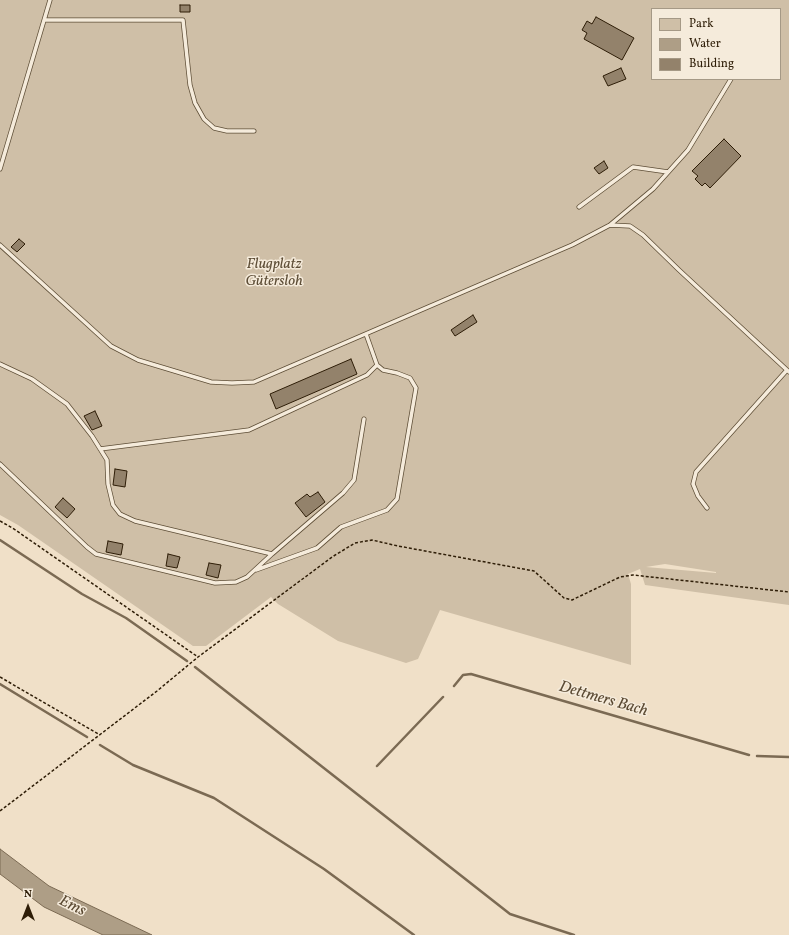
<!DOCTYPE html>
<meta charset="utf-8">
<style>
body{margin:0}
#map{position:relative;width:789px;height:935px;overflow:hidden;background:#f0e0c8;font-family:Vollkorn,serif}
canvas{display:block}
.legend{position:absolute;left:651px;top:8px;width:130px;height:72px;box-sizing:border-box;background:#f5ebdb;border:1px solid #a59986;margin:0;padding:5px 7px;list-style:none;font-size:12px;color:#2e1d07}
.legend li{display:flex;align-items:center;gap:8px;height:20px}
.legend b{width:20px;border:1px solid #a59986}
.north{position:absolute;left:8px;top:887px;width:40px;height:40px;-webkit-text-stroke:3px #f5ebdb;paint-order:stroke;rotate:0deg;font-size:11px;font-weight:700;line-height:16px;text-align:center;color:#2e1d07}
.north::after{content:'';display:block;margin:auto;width:14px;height:18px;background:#2e1d07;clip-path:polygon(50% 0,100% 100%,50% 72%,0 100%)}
</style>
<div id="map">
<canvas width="789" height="935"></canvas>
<ul class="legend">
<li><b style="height:11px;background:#cfbfa7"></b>Park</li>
<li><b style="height:11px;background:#ae9e86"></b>Water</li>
<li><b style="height:11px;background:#93826b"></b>Building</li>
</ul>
<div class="north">N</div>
</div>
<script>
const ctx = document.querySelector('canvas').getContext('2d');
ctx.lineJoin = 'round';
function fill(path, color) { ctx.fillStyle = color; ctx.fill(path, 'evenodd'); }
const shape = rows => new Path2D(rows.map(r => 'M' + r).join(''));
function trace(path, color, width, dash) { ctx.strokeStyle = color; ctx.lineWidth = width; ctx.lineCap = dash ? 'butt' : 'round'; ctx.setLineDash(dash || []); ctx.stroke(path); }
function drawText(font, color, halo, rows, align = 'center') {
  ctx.font = font + ' Vollkorn,serif'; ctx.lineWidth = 3; ctx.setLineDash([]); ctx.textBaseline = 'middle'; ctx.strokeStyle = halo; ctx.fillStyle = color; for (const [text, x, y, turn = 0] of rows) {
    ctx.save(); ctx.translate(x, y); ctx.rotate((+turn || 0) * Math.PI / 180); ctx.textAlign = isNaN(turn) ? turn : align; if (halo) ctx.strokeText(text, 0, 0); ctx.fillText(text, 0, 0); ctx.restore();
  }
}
const green = shape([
 [0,0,789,0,789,605,645,585,640,569,628,574,631,584,631,665,440,610,418,659,406,663,338,641,278,604,271,597,206,646,193,646,18,525,0,515],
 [652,9,780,9,780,79,652,79],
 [665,564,716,572,716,573,646,567]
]);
const water = shape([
 [0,849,49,886,152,935,103,935,44,907,0,874,0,849]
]);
const stream = shape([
 [0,540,82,594,126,618,187,661],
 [195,667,510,914,574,935],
 [0,684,87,737],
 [454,686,463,675,471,674,749,755],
 [100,745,133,765,214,798,324,869,414,935],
 [757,756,789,757],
 [377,766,443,697]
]);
const building = shape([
 [180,5,190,5,190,12,180,12,180,5],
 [596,17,634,38,622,60,584,39,587,33,582,30,587,21,592,24,596,17],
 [621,68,626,79,608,86,603,76,621,68],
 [724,139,741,156,710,188,705,183,702,186,695,179,698,176,692,171,724,139],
 [604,161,608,168,599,174,594,168,604,161],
 [19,239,25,244,17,252,11,247,19,239],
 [473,315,477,322,455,336,451,330,473,315],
 [351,359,357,374,276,409,270,394,351,359],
 [95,411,102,426,92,430,84,416,95,411],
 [115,469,127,471,125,487,113,485,115,469],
 [318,492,325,502,306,517,295,503,307,494,310,497,318,492],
 [63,498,75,509,67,518,55,507,63,498],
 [108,541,123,544,121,555,106,552,108,541],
 [168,554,180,557,177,568,166,566,168,554],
 [209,563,221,565,218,578,206,575,209,563]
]);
const path = shape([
 [0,521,14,529,198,657],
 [0,677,100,735],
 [0,811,157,691,198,657,332,557,355,543,372,540,398,546,534,571,564,598,572,600,620,577,633,575,789,592]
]);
const lane = shape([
 [45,20,183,20,190,85,195,103,204,119,214,128,227,131,254,131],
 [0,169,50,0],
 [579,207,633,167,668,172],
 [610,225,630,226,643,235,679,270,789,372],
 [0,245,111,346,138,360,211,382,232,383,254,382,572,245,610,225,653,189,688,150,731,79],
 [0,364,32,379,67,404,92,436,107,460,108,484,113,505,120,514,135,521,272,554],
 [100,449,249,430,367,375,377,365],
 [0,464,87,547,96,554,215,583,236,582,247,577,272,554,343,493,354,480,364,419],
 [707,508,698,496,693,484,696,472,787,370],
 [256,570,317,548,341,527,387,510,397,499,416,388,410,378,397,373,383,370,377,365,366,334]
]);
const parkNames = [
 ["Flugplatz",274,265],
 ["Gütersloh",274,282]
];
const waterNames = [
 ["Dettmers Bach",603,700,16],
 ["Ems",72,907,26]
];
fill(green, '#cfbfa7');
fill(water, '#ae9e86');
trace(water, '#7b6a53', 1);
trace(stream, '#7b6a53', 2.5);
fill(building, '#93826b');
trace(building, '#2e1d07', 1);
trace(lane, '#5e4e37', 5);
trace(path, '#2e1d07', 1.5, [3, 2]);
trace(lane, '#f5ebdb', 3.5);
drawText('italic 15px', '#5e4e37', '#f5ebdb', parkNames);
drawText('italic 16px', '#5b4a33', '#f5ebdb', waterNames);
</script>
